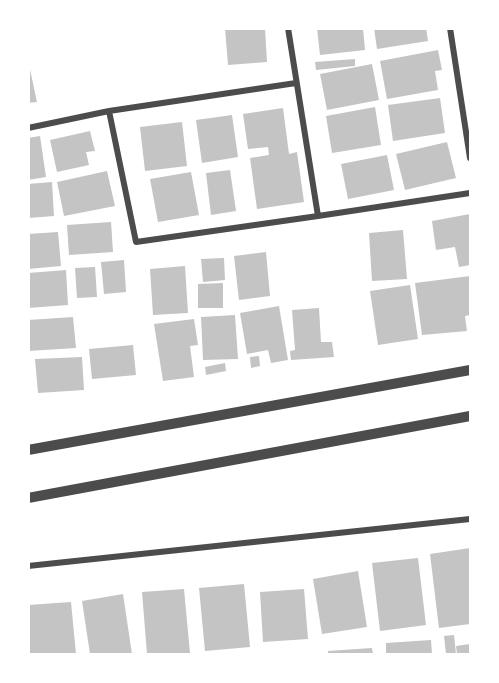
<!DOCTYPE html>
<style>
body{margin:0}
#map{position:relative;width:499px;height:683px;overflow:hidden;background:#fff;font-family:Lato,sans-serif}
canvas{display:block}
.frame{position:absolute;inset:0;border:30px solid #fff;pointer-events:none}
</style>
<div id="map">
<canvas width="499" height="683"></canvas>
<div class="frame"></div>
</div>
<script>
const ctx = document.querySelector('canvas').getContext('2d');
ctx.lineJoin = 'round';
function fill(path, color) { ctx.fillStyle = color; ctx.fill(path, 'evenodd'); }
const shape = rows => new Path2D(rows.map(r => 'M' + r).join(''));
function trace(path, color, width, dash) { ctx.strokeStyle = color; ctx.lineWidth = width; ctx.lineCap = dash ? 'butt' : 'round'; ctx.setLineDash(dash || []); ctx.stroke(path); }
const building = shape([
 [225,28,265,28,267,62,228,65],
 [317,28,363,28,365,50,320,55],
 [374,28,426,28,428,41,377,49],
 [438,50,442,70,435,71,438,90,387,99,380,61],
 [355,59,355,66,316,70,315,62],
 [28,60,37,102,28,103],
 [372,64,379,100,327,110,320,74],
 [440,98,445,133,393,141,388,105],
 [375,107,381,145,332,153,326,116],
 [283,108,289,154,297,152,304,202,257,209,250,158,269,155,268,147,248,149,243,114],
 [232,115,238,157,202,163,196,120],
 [182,122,187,166,145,171,140,127],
 [90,131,95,151,86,152,89,165,57,172,50,140],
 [40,136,46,177,28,180,28,138],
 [447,142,456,178,405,190,396,154],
 [387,155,394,190,348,199,341,164],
 [230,170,236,211,211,215,206,173],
 [107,171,115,206,64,216,57,182],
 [191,172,199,215,158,222,150,179],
 [52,182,54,216,28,218,28,184],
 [470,214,470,265,459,267,455,247,436,250,432,221],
 [111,222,113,252,69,255,67,225],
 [403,230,407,279,372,281,369,233],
 [58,232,61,266,28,269,28,234],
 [266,252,270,296,239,300,234,256],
 [224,258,225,280,203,282,201,259],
 [124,260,126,292,104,294,101,262],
 [185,266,188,313,153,315,150,269],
 [95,267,97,297,77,298,75,268],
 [66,270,68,305,28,308,28,273],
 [470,276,470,315,465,316,467,331,422,335,415,283],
 [223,283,223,308,198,308,198,284],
 [410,285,418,339,378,345,370,291],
 [279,306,288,360,271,363,268,350,247,354,240,313],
 [319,308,321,342,332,342,334,357,291,360,290,351,295,350,292,310],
 [235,315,238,359,203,360,201,317],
 [73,317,76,348,28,351,28,320],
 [194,319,198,345,190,346,194,377,163,381,154,324],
 [133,345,136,375,92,379,89,349],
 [259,356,260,366,251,368,250,357],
 [82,357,84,390,38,393,35,359],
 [225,363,226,371,206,375,205,367],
 [470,548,470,624,439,628,430,554],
 [418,558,426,625,380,631,372,563],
 [358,571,367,627,322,634,313,579],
 [244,584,250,647,205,651,199,588],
 [184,589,190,653,147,654,142,592],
 [304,589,308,639,263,642,260,592],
 [123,594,132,654,90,654,82,601],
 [71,602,76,654,28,654,28,605],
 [454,635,456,654,446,654,444,636],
 [431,640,432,654,386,654,386,643],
 [470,644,470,654,457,654,456,646],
 [372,648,373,654,328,654,328,651]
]);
const minor = shape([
 [288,28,318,216,470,193],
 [450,28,470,158],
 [109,111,136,242,318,216],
 [28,128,109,111,296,83],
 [28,566,470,519]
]);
const tertiary = shape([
 [28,450,470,370],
 [28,498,470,416]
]);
fill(building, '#c4c4c4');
trace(minor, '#4c4c4c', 6);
trace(tertiary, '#4c4c4c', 10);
</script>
